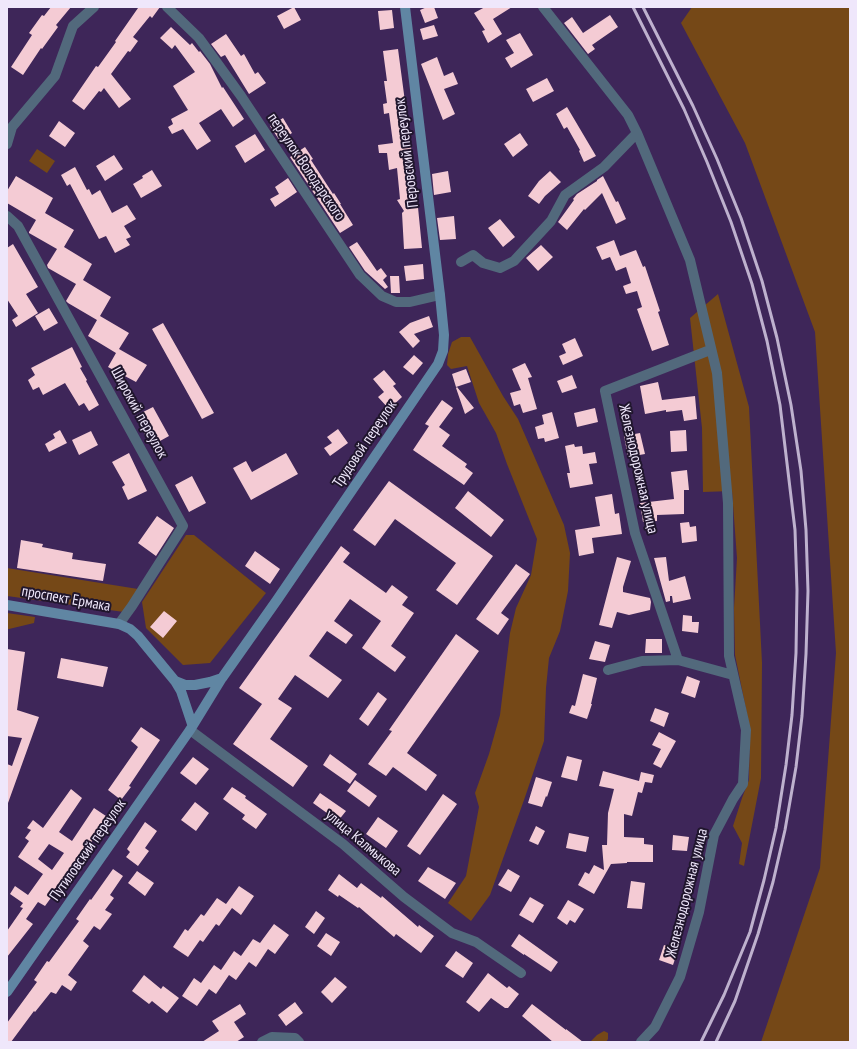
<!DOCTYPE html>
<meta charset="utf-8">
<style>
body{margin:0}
#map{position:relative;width:857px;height:1049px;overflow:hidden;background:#3e2659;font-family:"PT Sans Narrow",sans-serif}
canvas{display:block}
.frame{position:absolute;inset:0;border:8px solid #efe7fb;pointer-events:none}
</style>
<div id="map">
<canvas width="857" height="1049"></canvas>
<div class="frame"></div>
</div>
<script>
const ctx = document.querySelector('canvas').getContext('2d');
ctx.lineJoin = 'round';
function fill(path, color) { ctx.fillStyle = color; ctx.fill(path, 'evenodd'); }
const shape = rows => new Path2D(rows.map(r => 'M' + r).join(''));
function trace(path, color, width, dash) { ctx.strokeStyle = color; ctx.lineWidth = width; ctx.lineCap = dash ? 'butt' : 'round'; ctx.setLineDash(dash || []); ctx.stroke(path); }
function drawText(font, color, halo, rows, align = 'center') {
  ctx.font = font + ' "PT Sans Narrow",sans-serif'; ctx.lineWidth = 4; ctx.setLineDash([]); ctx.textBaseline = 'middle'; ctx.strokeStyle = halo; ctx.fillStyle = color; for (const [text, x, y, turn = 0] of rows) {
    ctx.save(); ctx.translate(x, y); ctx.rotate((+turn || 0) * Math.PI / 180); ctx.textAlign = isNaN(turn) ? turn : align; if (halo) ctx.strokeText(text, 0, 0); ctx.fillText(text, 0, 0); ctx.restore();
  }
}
const green = shape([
 [692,7,850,7,850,1042,761,1042,820,868,836,653,815,332,745,143,681,23],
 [37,149,55,161,47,173,29,161],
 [718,294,749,407,762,663,761,778,744,866,739,864,742,843,733,826,742,798,749,780,750,729,735,655,734,608,737,558,732,491,703,492,702,428,690,318],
 [461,337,470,337,503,396,518,419,564,525,570,553,568,591,560,631,549,658,546,688,544,741,524,800,490,895,471,921,448,903,466,876,479,807,475,793,489,754,500,715,510,633,516,608,531,575,537,539,507,464,496,433,479,403,467,366,451,369,447,365,448,354,452,342],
 [186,535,194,535,266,593,210,663,183,665,146,628,142,602],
 [7,568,138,589,124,612,7,596],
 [7,613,35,617,34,623,9,629,7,629],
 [604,1031,608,1033,608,1039,606,1042,590,1042,597,1035]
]);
const building = shape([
 [51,7,71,7,56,25,58,27,42,49,41,48,23,75,11,67,32,35,29,33,42,15,44,16],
 [137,7,160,7,152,18,150,16,133,37,138,41,130,52,128,51,111,74,131,99,119,108,104,88,101,92,99,91,84,110,72,101,96,66,98,67,116,42,115,41,138,8],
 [294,7,301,20,284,29,277,16],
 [427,7,434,7,438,18,425,23,420,10],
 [485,7,512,7,493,19,502,34,488,43,482,31,485,30,474,13],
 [392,10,394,28,380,30,378,11],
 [610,15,618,27,592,45,595,49,588,54,564,23,572,17,583,33],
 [434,25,438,36,423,40,420,29],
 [171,27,190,45,192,43,199,52,200,51,210,64,222,88,223,87,244,119,233,127,221,109,199,123,211,141,197,150,183,129,172,134,168,127,173,124,171,119,188,110,173,86,195,72,175,45,172,49,160,38],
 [520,33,533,55,511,68,505,58,514,53,506,40],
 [226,34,241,56,244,54,255,74,258,72,266,83,249,94,225,55,221,57,211,44],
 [398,49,415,177,422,248,404,249,402,213,404,211,397,200,400,199,397,168,389,170,387,153,379,153,378,145,393,143,389,113,384,114,383,104,387,103,384,81,387,81,383,51],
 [437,57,444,76,453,72,458,84,444,89,455,114,443,120,421,64],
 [547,78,554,91,533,102,526,89],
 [567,107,596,156,584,162,579,151,580,150,567,127,564,129,556,114],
 [283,118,292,133,280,141,270,126],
 [59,121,75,133,65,147,49,136],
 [520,133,528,145,513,157,504,144],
 [255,134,265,150,245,163,235,146],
 [305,147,313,159,311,160,333,194,334,193,341,204,340,204,353,225,340,233,290,157],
 [114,155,123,169,105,181,96,166],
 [75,167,87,190,89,189,92,195,100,190,112,213,127,205,136,219,124,226,131,237,126,239,130,245,115,253,106,236,99,239,70,184,67,186,61,175],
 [152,170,162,186,141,198,133,184,143,178,142,176],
 [448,171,451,192,434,195,432,174],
 [550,171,561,182,545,196,539,204,528,196,539,181],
 [16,176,53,198,45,213,74,230,64,247,92,264,83,280,111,297,100,316,129,333,119,349,147,365,136,382,108,367,116,353,88,336,97,320,68,303,66,301,76,284,48,268,47,265,57,249,29,233,29,232,36,220,7,203,7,191],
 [603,176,616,202,618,201,626,219,616,224,602,193,585,210,584,209,567,230,558,222,574,200,573,199,577,194,597,181,597,180],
 [288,178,297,192,275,207,270,199,279,194,275,187],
 [454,216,456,239,440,240,437,218],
 [500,219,515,237,503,247,488,228],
 [614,240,620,256,636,250,643,267,645,266,660,311,658,312,669,345,652,351,637,309,642,307,637,291,626,294,623,286,631,283,626,267,616,271,610,257,602,260,596,247],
 [357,242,377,271,381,268,387,276,383,280,388,287,385,289,365,271,349,247],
 [13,244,38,287,26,294,38,313,16,327,12,320,18,316,7,299,7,248],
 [541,245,553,257,538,271,526,258],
 [423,264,424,279,406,281,404,266],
 [390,276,399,276,400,293,391,293],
 [49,308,58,323,44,331,35,316],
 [429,316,433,327,414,334,420,341,413,348,399,332,410,323],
 [163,323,214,413,202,419,152,329],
 [575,338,583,356,563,365,559,356,566,353,562,344],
 [72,347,82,367,80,368,87,380,86,381,99,405,89,411,84,403,79,406,65,383,43,395,39,387,33,390,28,380,35,375,31,368],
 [414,355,423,363,413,375,403,367],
 [525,363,532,377,528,378,537,409,523,413,520,404,514,406,510,393,521,390,512,369],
 [466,369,471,382,456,387,452,374],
 [384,370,396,384,393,386,402,397,389,409,378,397,384,392,373,379],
 [572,375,577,388,562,393,557,381],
 [658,382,662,400,695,396,697,419,684,421,682,410,666,412,666,410,645,414,640,386],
 [457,387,474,408,465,414,456,388],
 [442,400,453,408,439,427,450,435,442,446,467,464,465,467,473,473,464,485,413,450,429,426,425,424],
 [153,407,169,436,151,446,135,416],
 [595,408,598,422,577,427,574,413],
 [552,412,559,438,545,442,544,438,538,439,535,427,544,424,542,415],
 [338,429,348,443,330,456,324,448,332,443,327,437],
 [60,430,67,443,49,452,45,444,55,438,53,434],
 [686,430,687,451,671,452,670,431],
 [91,431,98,445,79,455,72,440],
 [640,433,645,454,628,457,624,436],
 [574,444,575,447,582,446,583,454,595,452,597,463,589,464,593,484,570,488,567,473,570,473,565,446],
 [129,453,147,491,128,500,122,487,125,485,112,462],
 [286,453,298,474,251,500,233,468,246,461,252,472],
 [687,470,689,490,684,490,684,514,657,515,657,521,643,522,640,503,674,499,671,472],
 [192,476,206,503,189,512,175,485],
 [389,481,493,556,457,605,436,590,456,563,395,519,375,546,353,530],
 [468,491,504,520,491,537,455,508],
 [612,494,615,514,619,513,622,534,592,538,594,553,579,556,575,530,600,526,595,497],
 [157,516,174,528,156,556,138,543],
 [689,522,690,527,696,526,697,541,682,543,680,523],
 [21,540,43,544,42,547,73,553,72,559,106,564,103,581,17,568],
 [341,546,350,553,343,562,386,593,392,585,408,597,402,605,414,613,391,646,406,657,395,672,362,648,381,621,350,599,334,621,353,635,346,644,327,631,309,656,342,680,328,698,295,675,278,699,292,708,270,739,308,766,293,787,233,744,262,704,239,688],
 [255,551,280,569,270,584,245,566],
 [617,557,631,561,623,587,623,592,650,598,651,602,650,610,629,615,617,612,612,628,599,625],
 [666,557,669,581,685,576,691,599,673,603,672,596,670,596,670,601,666,602,654,558],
 [516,564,530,574,501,613,509,619,498,635,476,619],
 [164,611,177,621,163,638,150,627],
 [683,615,692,616,692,622,699,622,698,633,682,631],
 [456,634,479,651,407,753,437,775,426,791,393,767,386,776,368,764,392,731,389,730],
 [646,639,662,639,662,653,645,653],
 [595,641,610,645,605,662,589,659],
 [7,649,25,652,17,710,39,717,8,803,7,802,7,764,12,766,22,738,7,736],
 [61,658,108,667,103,687,57,678],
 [583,674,597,678,591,704,592,704,587,719,569,713,572,705,575,706],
 [687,676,700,681,695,698,681,693],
 [378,692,387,699,368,726,359,719],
 [655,708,669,713,664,727,650,721],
 [141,727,160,740,129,786,131,787,121,800,108,790,138,747,131,741],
 [659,732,676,741,661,768,653,764,661,749,652,745],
 [330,754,357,774,350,784,323,765],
 [567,756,582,760,577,781,561,777],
 [193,757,209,769,196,785,180,773],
 [603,771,639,781,641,772,654,775,652,783,645,782,642,793,638,792,632,816,624,814,624,837,644,838,644,844,653,845,653,862,627,862,627,863,611,864,594,894,578,885,585,872,589,874,594,865,604,870,602,845,607,845,608,813,614,789,599,786],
 [536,777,552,782,547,797,546,796,542,807,528,803],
 [355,780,377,796,369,807,347,791],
 [232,787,246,796,245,798,267,814,256,829,242,819,245,815,223,799],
 [71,789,82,798,59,832,72,841,94,808,109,818,45,906,38,902,26,919,33,924,7,957,7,931,23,908,20,907,23,903,10,894,15,886,28,895,43,874,18,857,29,841,25,838,31,830,27,828,33,820,43,828],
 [49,844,64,853,52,870,38,859],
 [320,793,346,811,338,821,313,803],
 [443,794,457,804,420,855,407,846],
 [195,802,209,813,196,831,181,820],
 [378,817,398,831,386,848,366,834],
 [145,822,157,831,145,848,149,851,138,866,126,857,130,852,127,849],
 [536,826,545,831,538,845,529,841],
 [569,833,589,837,586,852,566,848],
 [673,835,689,837,687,851,672,850],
 [428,867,456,883,445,899,418,881],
 [113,869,123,876,110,895,114,898,105,910,112,914,100,930,94,926,83,941,89,946,68,975,77,982,71,991,62,985,56,994,51,992,35,1012,34,1011,11,1042,7,1042,7,1023,37,982,34,980,47,961,49,962,79,921,76,919,90,899,91,900],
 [508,869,520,876,511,892,498,885],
 [137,871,154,883,145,896,128,883],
 [339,874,357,888,361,883,381,898,382,896,418,927,419,925,434,936,421,953,396,934,394,937,359,907,358,908,339,895,338,897,328,890],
 [631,881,645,883,642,909,627,908],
 [239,886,254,896,241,915,232,908,219,926,216,924,203,942,200,940,188,957,173,947,185,929,188,931,201,914,204,916,217,898,226,904],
 [530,897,544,905,533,923,519,915],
 [568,900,584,909,575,923,570,920,567,925,557,918],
 [316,911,325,918,314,934,305,927],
 [274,924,289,935,275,954,268,949,256,967,249,962,236,980,229,975,216,994,209,989,197,1006,182,996,194,978,201,983,214,965,221,970,234,951,241,956,253,939,260,943],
 [326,933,340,942,331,956,317,946],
 [519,934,558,962,551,972,524,954,524,955,511,946],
 [664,945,678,950,673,965,659,960],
 [456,951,473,963,463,978,445,966],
 [488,973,507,988,509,986,519,994,508,1008,505,1008,491,998,479,1012,466,1002],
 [144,975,161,989,163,986,179,998,167,1013,152,1001,149,1004,132,991],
 [335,977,347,987,332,1003,321,992],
 [295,1002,303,1013,286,1026,278,1015],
 [240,1004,246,1014,234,1022,244,1037,236,1042,202,1042,219,1031,212,1021],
 [532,1004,566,1030,566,1029,583,1042,553,1042,522,1016]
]);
const street = shape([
 [167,7,199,38,241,96,360,275,382,296,396,302,410,302,440,295],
 [543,7,628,115,637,133,690,260,717,373,728,503,729,656,746,730,743,784,733,799,714,835,699,912,680,977,655,1027,641,1042],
 [7,144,12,127,55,76,73,26,94,7],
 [7,216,18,226,183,526,132,606,119,624],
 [461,262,473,255,483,263,500,268,514,261,551,221,565,195,604,167,637,133],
 [678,660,635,533,605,391,710,350],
 [608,670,642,661,678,660,733,675],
 [190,730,343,844,404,897,452,933,476,942,521,973],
 [262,1042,272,1037,295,1038,299,1042]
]);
const secondary = shape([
 [7,605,119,624,130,629,138,636,175,681,181,691,192,724],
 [175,681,185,685,195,685,210,682,222,678],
 [7,992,190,730,222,678,277,600,438,364,443,351,444,335,440,295,405,7]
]);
const rail = shape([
 [633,7,684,109,707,162,731,222,752,284,767,341,780,405,795,530,797,590,796,653,792,715,786,765,776,828,764,880,750,932,724,995,701,1042],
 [643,7,693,106,717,159,741,218,762,281,777,338,791,405,801,471,806,530,808,591,806,654,802,716,796,767,785,830,773,882,758,934,735,1001,716,1042]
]);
const streetNames = [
 ["Перовский переулок",407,153,-97],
 ["переулок Володарского",306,167,56],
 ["Широкий переулок",139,413,61],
 ["Трудовой переулок",365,444,-56],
 ["Железнодорожная улица",638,469,77],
 ["проспект Ермака",66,599,10],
 ["улица Калмыкова",363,843,40],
 ["Путиловский переулок",88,850,-55],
 ["Железнодорожная улица",687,893,-76]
];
fill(green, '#754817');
fill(building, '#f4cbd4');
trace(street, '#52697c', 10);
trace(secondary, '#6086a3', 10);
trace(rail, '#beb1ce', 3);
drawText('15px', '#efe7fb', '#20162d', streetNames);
</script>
